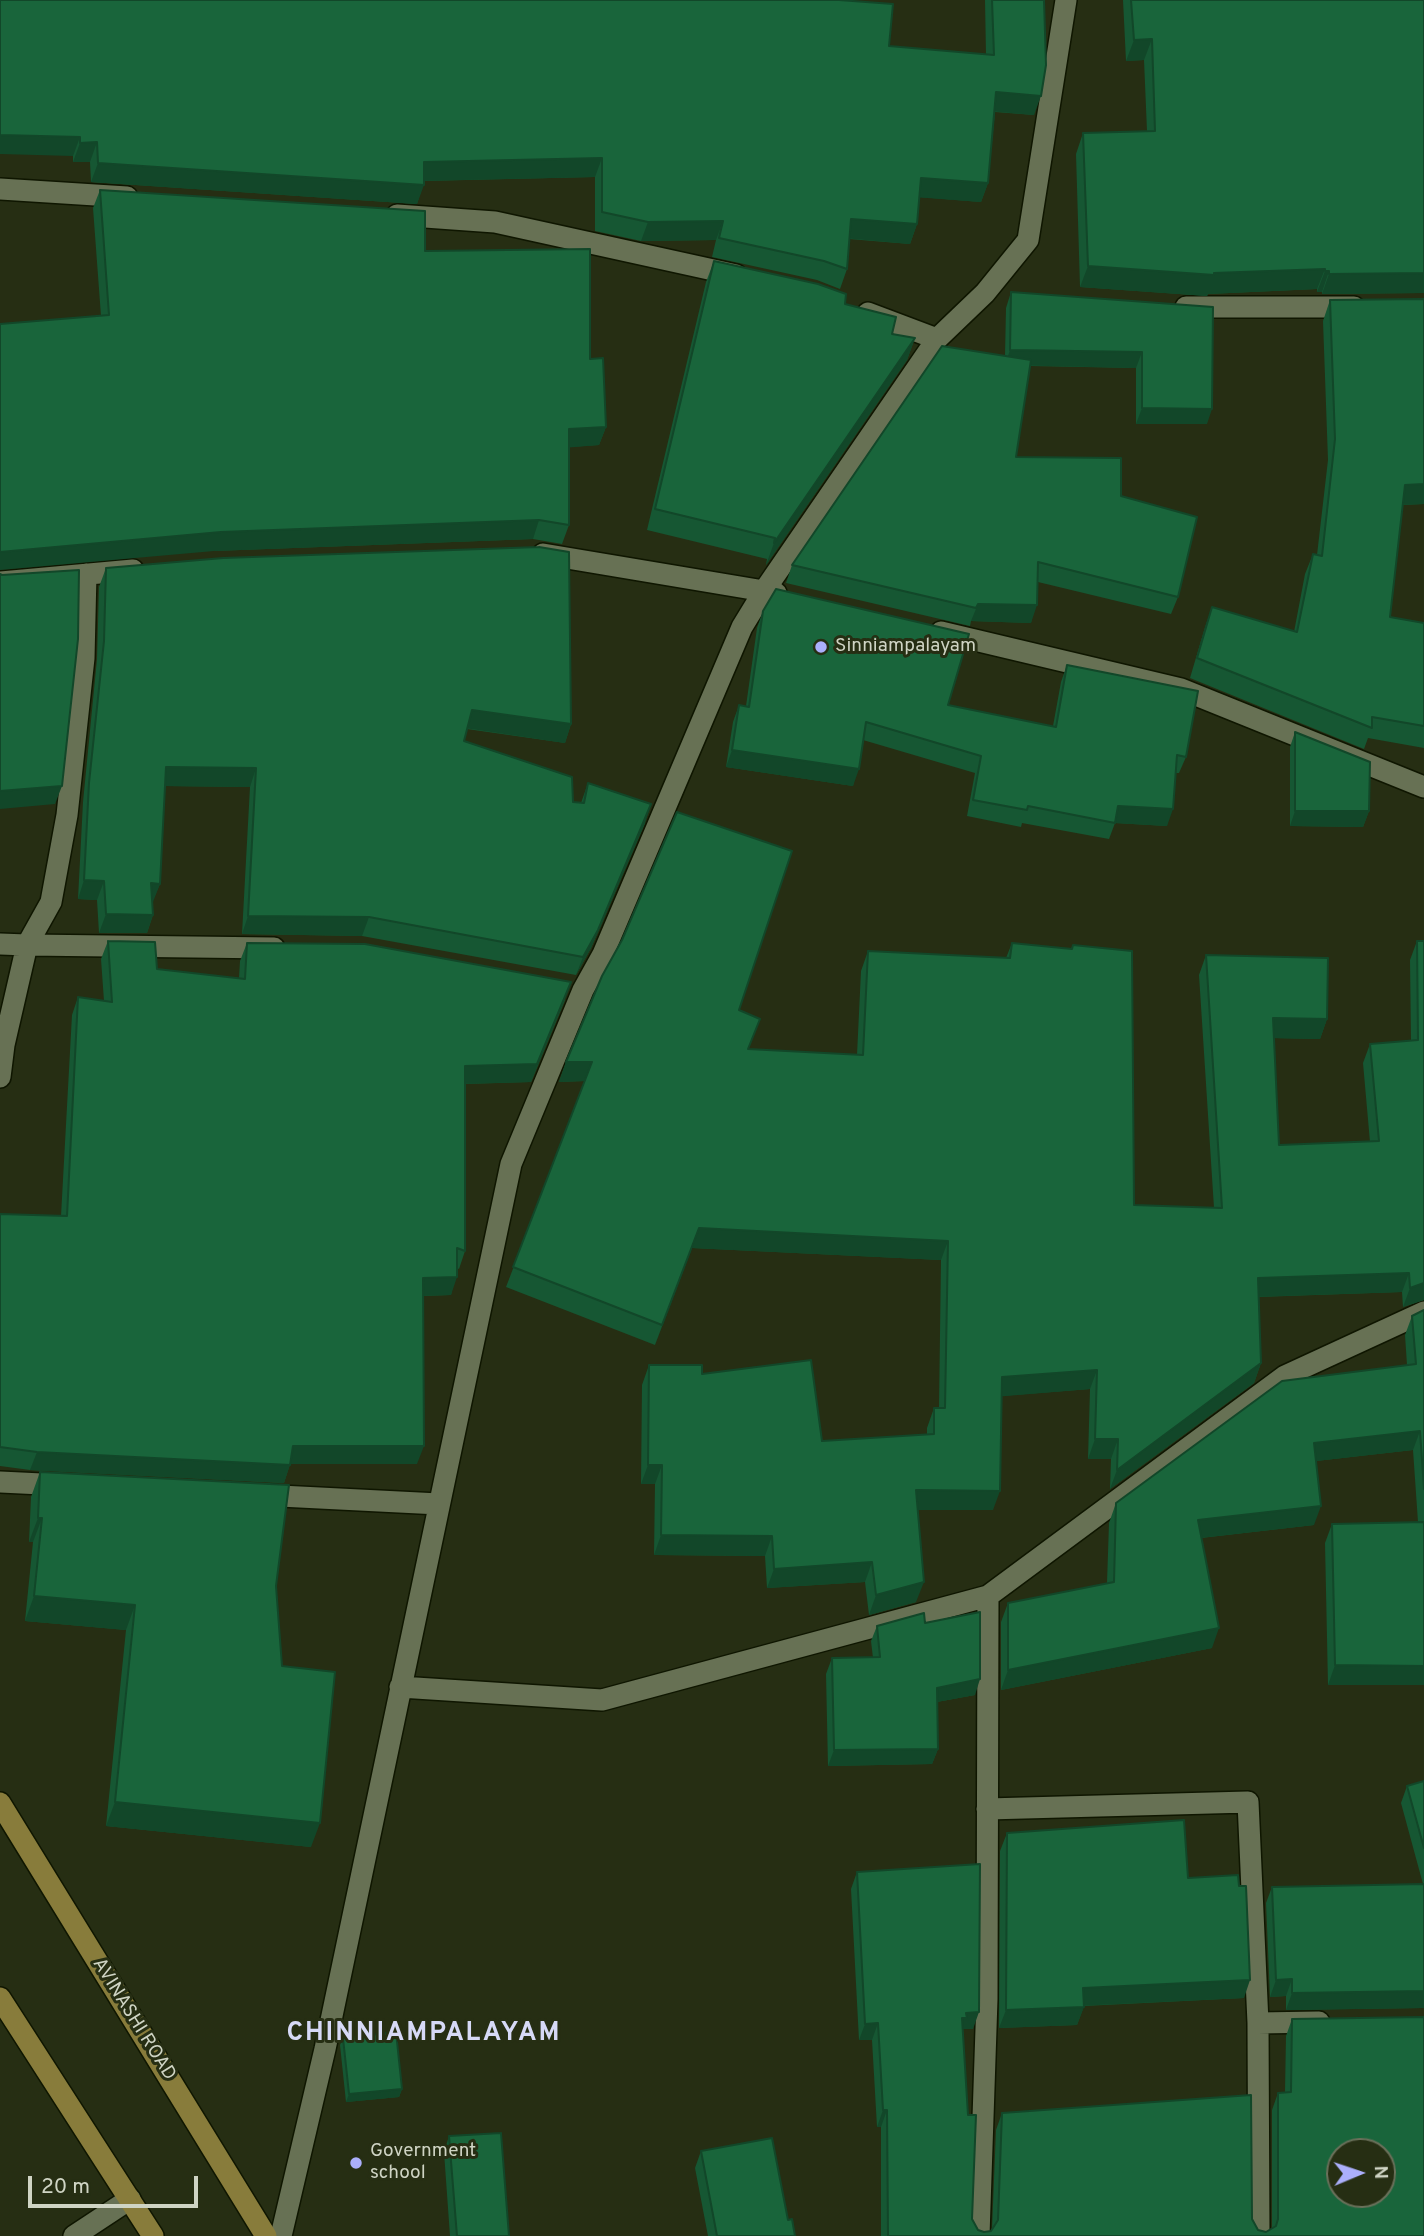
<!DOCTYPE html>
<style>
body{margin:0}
#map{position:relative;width:1424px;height:2236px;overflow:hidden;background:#262e13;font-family:Overpass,sans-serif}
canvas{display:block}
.north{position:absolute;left:1326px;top:2138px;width:70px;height:70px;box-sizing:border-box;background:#262e13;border:2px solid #6a705a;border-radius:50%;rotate:88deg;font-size:19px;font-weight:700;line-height:28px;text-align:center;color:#cfd4c4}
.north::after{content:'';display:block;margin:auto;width:24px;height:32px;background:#abaffb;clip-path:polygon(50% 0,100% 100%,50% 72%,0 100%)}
.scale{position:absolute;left:28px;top:2176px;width:170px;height:32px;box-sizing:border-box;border:4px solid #cfd4c4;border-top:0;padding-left:9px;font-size:21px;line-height:24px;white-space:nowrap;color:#cfd4c4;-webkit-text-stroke:5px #262e13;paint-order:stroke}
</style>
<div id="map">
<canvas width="1424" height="2236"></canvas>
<div class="north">N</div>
<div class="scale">20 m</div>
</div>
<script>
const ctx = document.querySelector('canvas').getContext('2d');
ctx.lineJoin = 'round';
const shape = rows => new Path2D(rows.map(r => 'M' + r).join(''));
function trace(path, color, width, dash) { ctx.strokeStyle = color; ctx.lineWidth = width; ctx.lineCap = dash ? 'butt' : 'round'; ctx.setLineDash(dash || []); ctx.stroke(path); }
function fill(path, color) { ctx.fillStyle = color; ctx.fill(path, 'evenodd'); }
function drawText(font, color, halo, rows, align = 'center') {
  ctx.font = font + ' Overpass,sans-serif'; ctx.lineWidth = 6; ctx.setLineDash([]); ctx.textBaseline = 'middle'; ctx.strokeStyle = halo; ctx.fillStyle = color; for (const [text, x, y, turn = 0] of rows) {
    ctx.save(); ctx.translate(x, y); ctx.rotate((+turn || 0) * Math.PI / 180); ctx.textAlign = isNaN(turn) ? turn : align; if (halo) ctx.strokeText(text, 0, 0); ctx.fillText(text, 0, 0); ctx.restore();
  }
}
const minor = shape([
 [0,189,127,197],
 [397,215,495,222,736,275],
 [1186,307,1354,307],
 [868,313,937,339],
 [543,554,776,593],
 [86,574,84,658,67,815,51,902,27,945,274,948],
 [0,582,133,570],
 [941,632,1181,689,1424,787],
 [0,944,27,945,4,1045,0,1077],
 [0,1482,63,1485],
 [260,1495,439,1504],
 [400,1687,602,1700,988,1596,1285,1376,1424,1312],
 [987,1809,1248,1802,1258,2023,1259,2236],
 [1258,2023,1319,2022],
 [74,2236,130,2199],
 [281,2236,325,2049,511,1164,583,990,603,954,742,627,764,591,937,339,985,293,1028,240,1066,0],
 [979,2236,987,1999,988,1596]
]);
const primary = shape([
 [0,1803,266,2236],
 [0,1998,153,2236]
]);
const wall = shape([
 [0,0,889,46,986,55,985,0,1044,0,1034,115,995,112,988,183,981,202,919,197,917,224,910,244,849,239,847,269,840,289,817,280,712,257,716,240,641,241,595,231,595,177,424,181,417,204,91,182,90,162,73,162,73,156],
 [1123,0,1424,0,1424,293,1322,294,1322,292,1317,292,1317,289,1208,294,1207,296,1080,287,1076,154,1083,133,1147,131,1144,60,1126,61],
 [100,190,425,251,590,359,606,427,599,445,569,447,569,525,562,544,533,539,214,551,101,316,93,208],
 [714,261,845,304,892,334,915,338,907,360,766,565,767,559,647,530,706,282],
 [1011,292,1213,307,1207,424,1136,424,1136,368,1030,366,1016,457,1121,496,1178,597,1171,614,1038,582,1031,623,971,621,970,626,786,583,792,565,1005,356,1006,308],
 [1330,300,1424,504,1403,505,1390,617,1424,623,1424,748,1368,738,1364,749,1190,678,1205,627,1212,607,1294,632,1305,574,1313,554,1317,555,1328,460,1323,321],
 [106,568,571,724,565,743,467,729,464,741,573,802,581,803,588,783,645,823,591,948,576,975,362,936,242,934,250,787,165,786,160,884,152,902,153,915,147,933,99,933,97,900,78,899,83,802,97,659,99,587],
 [763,611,948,705,1053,726,1061,682,1067,665,1186,757,1179,773,1175,773,1167,826,1115,823,1109,839,1022,823,1021,827,967,816,975,773,863,740,853,786,726,767,733,722,739,705,746,706,757,628],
 [1295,732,1369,811,1363,827,1290,826,1290,747],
 [108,941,157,969,239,978,240,961,247,943,565,1000,531,1082,465,1084,465,1251,459,1269,457,1268,451,1295,423,1296,417,1464,290,1464,284,1483,30,1470,0,1466,0,1214,61,1216,72,1015,78,997,104,1001,101,959],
 [1417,941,1424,1300,1403,1307,1402,1292,1258,1297,1261,1363,1254,1383,1110,1489,1111,1459,1088,1459,1090,1389,1001,1396,993,1510,917,1510,916,1602,869,1615,865,1582,767,1588,765,1556,654,1555,655,1484,641,1484,642,1385,649,1365,702,1374,822,1441,927,1434,927,1428,934,1408,939,1408,941,1260,692,1248,655,1345,506,1287,585,1081,559,1082,566,1062,739,1010,749,1049,857,1055,861,971,868,951,1006,958,1012,943,1071,949,1073,945,1134,1205,1214,1208,1199,975,1206,955,1327,1019,1320,1039,1274,1038,1279,1145,1370,1142,1363,1063,1370,1044,1411,1041,1410,960],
 [1424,1310,1424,1685,1328,1685,1325,1543,1332,1524,1418,1522,1413,1450,1316,1461,1314,1525,1201,1538,1212,1648,1001,1690,1001,1622,1008,1603,1107,1583,1109,1523,1116,1503,1407,1365,1405,1335,1412,1316],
 [40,1472,276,1586,282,1666,311,1847,106,1826,126,1630,25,1621,33,1542,29,1542,31,1497],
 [925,1623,975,1695,937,1702,938,1749,932,1764,828,1766,826,1674,832,1658,873,1658,871,1641,877,1626],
 [1424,1781,1424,2008,1286,2010,1286,1996,1270,1997,1266,1903,1272,1887,1423,1884,1401,1803,1407,1786],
 [1007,1833,1188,1878,1244,1998,1084,2006,1077,2025,999,2028,1000,1851],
 [857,1872,973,2029,962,2029,972,2219,978,2230,984,2232,991,2231,992,2229,996,2130,1002,2113,1252,2219,1258,2230,1266,2232,1272,2229,1272,2110,1278,2093,1285,2092,1286,2036,1292,2019,1424,2236,881,2236,881,2127,877,2127,872,2040,859,2040,851,1889],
 [343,2038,402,2089,399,2097,346,2102,340,2045],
 [449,2136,509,2236,450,2236,444,2152],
 [701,2151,788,2220,795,2236,708,2236,695,2168]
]);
const shadedWall = shape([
 [1152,39,1144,60,1126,61,1134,40],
 [996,92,1041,96,1034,115,989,111],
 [0,135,80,137,73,156,0,154],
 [97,142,90,162,73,162,80,143],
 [602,158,595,177,417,181,424,162],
 [98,163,424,185,417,204,91,182],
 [921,178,988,183,981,202,914,197],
 [851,219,917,224,910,244,844,238],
 [723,221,716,240,641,241,648,222],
 [1088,266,1325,269,1317,289,1208,294,1207,296,1080,287],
 [1325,271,1329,271,1322,292,1317,292],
 [1424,273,1424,293,1322,294,1329,274],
 [915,338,907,360,766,565,774,543],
 [1010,350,1142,352,1136,368,1005,365],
 [1142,408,1212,409,1207,424,1136,424],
 [606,427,599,445,563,448,569,429],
 [1424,484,1424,504,1398,505,1405,485],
 [539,520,533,539,214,551,0,570,0,552,221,532],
 [978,604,1037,605,1031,623,971,621],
 [472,710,571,724,565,743,465,728],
 [732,750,859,769,853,786,726,767],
 [166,767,256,768,250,787,159,786],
 [62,786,55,804,0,809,0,791],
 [651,804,645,823,591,948,576,975,583,957],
 [1118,806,1173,809,1167,826,1115,823],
 [1295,811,1369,811,1363,827,1290,826],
 [84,880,104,881,97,900,78,899],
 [151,883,160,884,153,902,144,902],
 [106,914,153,915,147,933,99,933],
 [248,916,369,917,362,936,242,934],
 [571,982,531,1082,459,1084,465,1066],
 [1273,1018,1327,1019,1320,1039,1266,1038],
 [566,1062,592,1062,585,1081,559,1082],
 [699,1228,948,1241,941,1260,692,1248,655,1345],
 [1409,1273,1402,1292,1251,1297,1258,1278],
 [457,1277,451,1295,417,1296,423,1278],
 [1424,1283,1424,1300,1403,1307,1410,1288],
 [1261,1363,1254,1383,1110,1489,1117,1470],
 [1097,1370,1090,1389,994,1397,1002,1377],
 [1420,1431,1413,1450,1307,1462,1314,1443],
 [1095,1439,1118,1439,1111,1459,1088,1459],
 [293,1446,424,1446,417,1464,286,1464],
 [37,1452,290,1465,284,1483,30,1470],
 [648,1465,662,1465,655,1484,641,1484],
 [916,1490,1000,1491,993,1510,908,1510],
 [1321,1506,1314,1525,1191,1539,1198,1520],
 [38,1518,42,1518,33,1542,29,1542],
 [661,1535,772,1536,765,1556,654,1555],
 [872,1562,865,1582,767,1588,774,1569],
 [924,1582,916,1602,869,1615,876,1595],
 [34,1596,135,1605,126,1630,25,1621],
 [1219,1628,1212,1648,1001,1690,1008,1670],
 [1335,1665,1424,1666,1424,1685,1328,1685],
 [980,1679,975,1695,931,1703,937,1688],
 [938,1749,932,1764,828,1766,834,1750],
 [115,1802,320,1823,311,1847,106,1826],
 [1292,1979,1286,1996,1270,1997,1276,1980],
 [1250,1980,1244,1998,1076,2006,1083,1988],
 [1424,1991,1424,2008,1286,2010,1292,1993],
 [1084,2007,1077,2025,999,2028,1006,2010],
 [979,2012,973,2029,962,2029,962,2018,966,2013],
 [878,2023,872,2040,859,2040,865,2024],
 [402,2089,399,2097,346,2102,349,2094],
 [883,2110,887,2110,881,2127,877,2127]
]);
const building = shape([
 [0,0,839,0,893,4,889,46,994,55,992,0,1044,0,1046,65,1041,96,996,92,988,183,921,178,917,224,851,219,847,269,824,261,719,238,723,221,648,222,602,212,602,158,424,162,424,185,98,163,97,142,80,143,80,137,0,135,0,0],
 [1131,0,1424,0,1424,273,1329,274,1329,271,1325,271,1325,269,1214,273,1214,275,1088,266,1083,133,1155,131,1152,39,1134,40,1131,0],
 [100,190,425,211,425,251,590,249,590,359,603,358,606,427,569,429,569,525,539,520,221,532,0,552,0,324,109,315,100,190],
 [714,261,818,284,846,294,845,304,896,317,892,334,915,338,774,543,775,538,655,509,714,261],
 [1011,292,1213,307,1212,409,1142,408,1142,352,1010,350,1011,292],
 [1424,299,1424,484,1405,485,1390,617,1424,623,1424,726,1372,717,1372,728,1197,658,1212,607,1297,632,1313,554,1322,556,1335,439,1330,300,1424,299],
 [942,346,1031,360,1016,457,1121,458,1121,496,1197,517,1178,597,1038,562,1037,605,978,604,976,608,792,565,942,346],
 [539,547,569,552,571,724,472,710,464,741,572,777,573,802,584,803,588,783,651,804,598,930,583,957,369,917,248,916,256,768,166,767,160,884,151,883,153,915,106,914,104,881,84,880,89,783,104,641,106,568,223,558,539,547],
 [79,570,78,639,62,786,0,791,0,574,2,575,79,570],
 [776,589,969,634,948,705,1056,727,1067,665,1198,691,1186,757,1177,755,1173,809,1118,806,1115,823,1028,806,1027,810,973,800,981,756,866,722,859,769,732,750,739,705,749,707,763,611,776,589],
 [1295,732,1370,762,1369,811,1295,811,1295,732],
 [677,812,792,851,739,1010,760,1019,748,1049,863,1055,868,951,1010,958,1012,943,1072,949,1073,945,1132,951,1134,1205,1222,1208,1206,955,1328,958,1327,1019,1273,1018,1279,1145,1379,1141,1370,1044,1418,1040,1417,941,1424,941,1424,1283,1410,1288,1409,1273,1258,1278,1261,1363,1117,1470,1118,1439,1095,1439,1097,1370,1002,1377,1000,1491,916,1490,924,1582,876,1595,872,1562,774,1569,772,1536,661,1535,662,1465,648,1465,649,1365,702,1365,702,1374,811,1360,822,1441,934,1434,934,1408,945,1408,948,1241,699,1228,662,1325,513,1267,592,1062,566,1062,602,976,622,940,677,812],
 [108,941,155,942,157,969,245,979,247,943,365,944,571,982,537,1064,465,1066,465,1251,457,1248,457,1277,423,1278,424,1446,293,1446,290,1465,37,1452,0,1447,0,1214,67,1216,78,997,112,1002,108,941],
 [1424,1310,1424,1489,1420,1431,1314,1443,1321,1506,1198,1520,1219,1628,1008,1670,1008,1603,1114,1582,1116,1503,1282,1381,1416,1364,1412,1316,1424,1310],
 [40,1472,289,1485,276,1586,282,1666,335,1672,320,1823,115,1802,135,1605,34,1596,42,1518,38,1518,40,1472],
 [1424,1522,1424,1666,1335,1665,1332,1524,1424,1522],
 [980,1612,980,1679,937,1688,938,1749,834,1750,832,1658,880,1657,877,1626,924,1613,925,1623,980,1612],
 [1424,1781,1424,1848,1407,1786,1424,1781],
 [1184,1820,1188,1878,1238,1875,1239,1886,1246,1886,1250,1980,1083,1988,1084,2007,1006,2010,1007,1833,1184,1820],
 [980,1864,979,2012,966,2013,967,2018,962,2018,968,2115,976,2115,972,2219,978,2230,984,2232,991,2231,998,2220,1002,2113,1251,2095,1252,2219,1258,2230,1266,2232,1276,2226,1278,2219,1278,2093,1291,2092,1292,2019,1424,2017,1424,2236,888,2236,887,2110,883,2110,878,2023,865,2024,857,1872,980,1864],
 [1340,2152,1382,2152,1382,2194,1340,2194,1340,2152],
 [1424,1884,1424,1991,1292,1993,1292,1979,1276,1980,1272,1887,1424,1884],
 [396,2032,402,2089,349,2094,343,2038,396,2032],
 [501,2133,509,2236,457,2236,449,2136,501,2133],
 [772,2138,788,2220,792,2219,795,2236,717,2236,701,2151,772,2138]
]);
const markers = [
 [821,647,7,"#abaffb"],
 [356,2163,7,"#abaffb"]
];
const poiNames = [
 ["Sinniampalayam",835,647],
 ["Government",370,2152],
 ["school",370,2174]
];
const streetNames = [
 ["AVINASHI ROAD",133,2020,58]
];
const districtNames = [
 ["CHINNIAMPALAYAM",424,2035]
];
trace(minor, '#0f1600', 24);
trace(primary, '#0f1600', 24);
trace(minor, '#677154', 21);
trace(primary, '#887c3b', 21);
fill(wall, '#165733');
fill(shadedWall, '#124729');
fill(building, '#19653b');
trace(building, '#124729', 2);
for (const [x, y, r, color] of markers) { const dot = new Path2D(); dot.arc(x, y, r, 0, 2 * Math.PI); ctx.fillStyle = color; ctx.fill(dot); trace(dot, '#262e13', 2.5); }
drawText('19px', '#cfd4c4', '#262e13', poiNames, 'left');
drawText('19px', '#cfd4c4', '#262e13', streetNames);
ctx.letterSpacing = '2px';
drawText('bold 26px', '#d6d9f6', '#262e13', districtNames);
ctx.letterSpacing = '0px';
</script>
